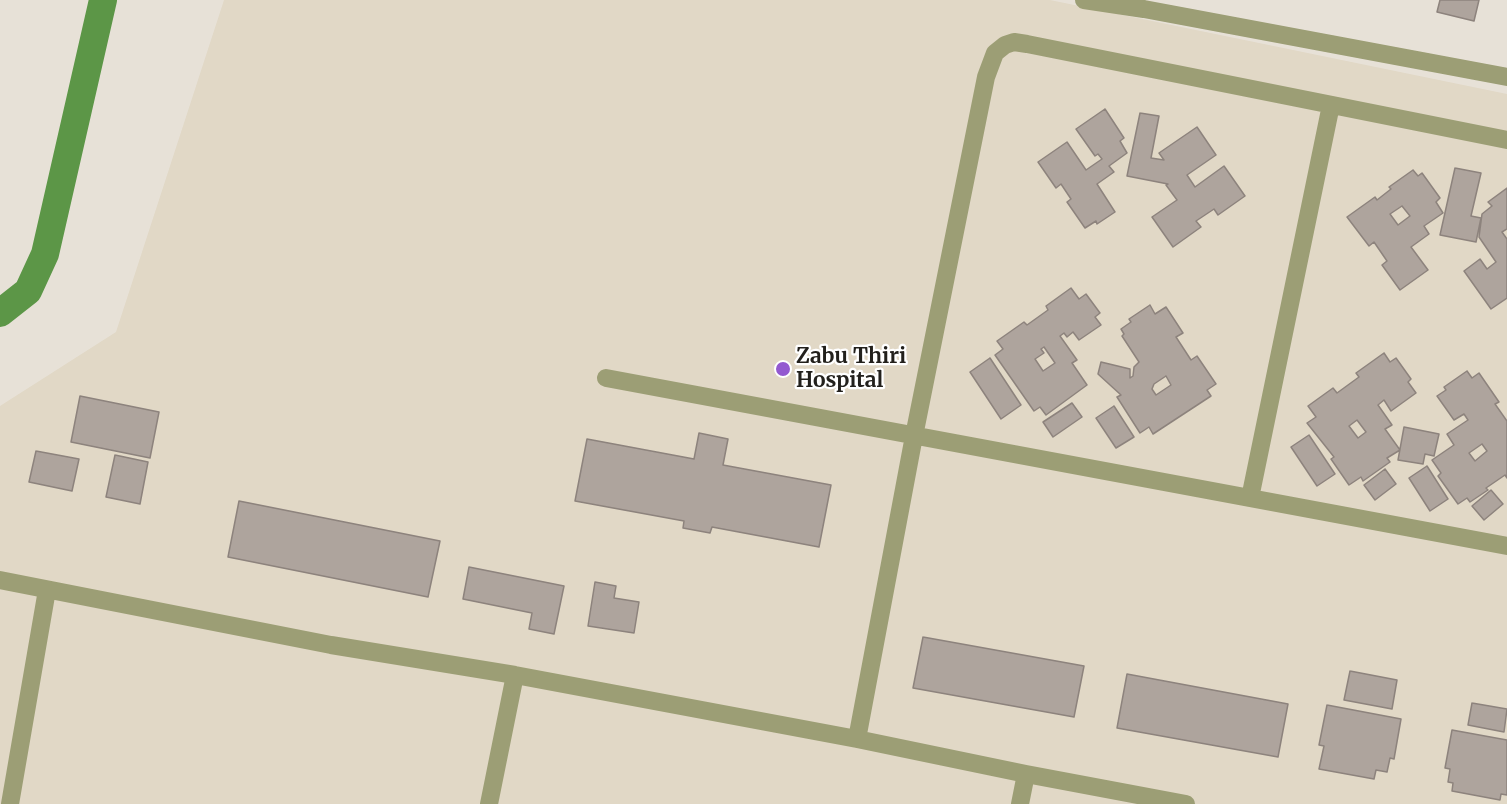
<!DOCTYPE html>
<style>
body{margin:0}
canvas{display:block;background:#e7e1d7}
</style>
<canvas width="1507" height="804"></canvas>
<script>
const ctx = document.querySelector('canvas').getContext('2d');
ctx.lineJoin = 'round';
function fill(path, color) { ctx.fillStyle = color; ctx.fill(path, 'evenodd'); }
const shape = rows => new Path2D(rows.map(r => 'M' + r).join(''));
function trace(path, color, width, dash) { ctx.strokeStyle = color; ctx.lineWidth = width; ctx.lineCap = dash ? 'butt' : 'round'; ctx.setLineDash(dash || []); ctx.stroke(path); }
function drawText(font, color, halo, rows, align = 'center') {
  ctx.font = font + ' Merriweather,serif'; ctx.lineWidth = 4.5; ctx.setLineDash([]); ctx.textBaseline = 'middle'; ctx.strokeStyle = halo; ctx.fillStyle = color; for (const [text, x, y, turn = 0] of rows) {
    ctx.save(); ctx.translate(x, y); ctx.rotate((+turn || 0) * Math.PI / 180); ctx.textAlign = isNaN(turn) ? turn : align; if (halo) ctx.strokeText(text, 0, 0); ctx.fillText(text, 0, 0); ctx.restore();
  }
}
const built = shape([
 [224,0,1050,0,1507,94,1507,804,0,804,0,406,116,332]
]);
const canal = shape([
 [0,313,28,291,45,254,103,0]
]);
const building = shape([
 [1440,0,1479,0,1474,21,1437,12,1440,0],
 [1105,109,1124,138,1120,141,1127,153,1109,166,1114,172,1097,184,1115,212,1097,224,1096,221,1085,228,1067,202,1071,199,1061,184,1056,188,1038,162,1067,142,1086,170,1102,159,1098,154,1095,156,1076,129,1105,109],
 [1140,113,1159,116,1151,158,1164,160,1159,153,1197,127,1216,155,1187,175,1195,187,1224,166,1245,196,1218,215,1214,209,1196,221,1201,227,1173,247,1152,217,1177,200,1166,185,1168,184,1127,176,1140,113],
 [1455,168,1481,173,1471,216,1481,218,1476,242,1440,235,1455,168],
 [1413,170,1418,176,1422,173,1440,198,1436,202,1443,213,1424,226,1429,234,1411,247,1428,270,1400,290,1382,265,1387,261,1374,242,1369,246,1347,217,1375,197,1377,200,1391,189,1389,187,1413,170],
 [1402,206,1410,216,1398,225,1390,214,1402,206],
 [1507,188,1507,229,1502,232,1507,239,1507,298,1491,309,1464,271,1480,259,1487,269,1496,262,1479,237,1482,214,1492,206,1488,202,1507,188],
 [1071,288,1079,299,1086,294,1100,313,1095,317,1101,325,1079,340,1073,332,1067,337,1064,333,1060,336,1077,360,1072,363,1087,385,1046,415,1040,407,1034,411,995,355,1003,349,997,341,1024,322,1027,325,1048,310,1046,306,1071,288],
 [1044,347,1055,363,1043,371,1035,359,1044,353,1041,349,1044,347],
 [1150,305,1155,314,1166,307,1183,333,1176,337,1191,360,1197,356,1216,384,1207,390,1211,396,1153,434,1149,427,1140,433,1117,397,1121,395,1098,374,1101,362,1130,369,1130,378,1133,376,1134,367,1139,362,1122,336,1124,334,1121,329,1131,322,1129,319,1150,305],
 [1166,376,1171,385,1156,395,1152,389,1154,384,1166,376],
 [1384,353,1390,362,1396,358,1411,379,1408,382,1416,393,1391,411,1384,400,1378,405,1392,425,1385,429,1400,450,1387,458,1390,462,1363,481,1361,477,1349,485,1331,459,1334,457,1307,423,1316,417,1308,406,1333,388,1337,393,1359,377,1356,373,1384,353],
 [1357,420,1366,432,1358,438,1349,426,1357,420],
 [990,358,1021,405,1001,419,970,372,990,358],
 [1467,371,1472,378,1479,373,1499,402,1495,404,1507,421,1507,478,1505,475,1486,488,1488,490,1470,502,1467,498,1458,504,1438,476,1441,473,1432,460,1454,445,1447,434,1468,420,1464,414,1454,420,1437,396,1446,390,1444,387,1467,371],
 [1482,444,1487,451,1475,461,1469,453,1482,444],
 [80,396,159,412,150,458,71,442,80,396],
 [1072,403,1082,417,1053,437,1043,422,1072,403],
 [1114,406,1134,437,1116,448,1096,418,1114,406],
 [1404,427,1439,434,1434,456,1425,454,1423,464,1398,460,1404,427],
 [699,433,728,439,723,465,831,485,819,547,712,527,710,533,683,528,684,521,575,501,587,439,694,459,699,433],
 [1309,435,1335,474,1317,486,1291,447,1309,435],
 [36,451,79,459,72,491,29,482,36,451],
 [115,455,148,462,140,504,106,497,115,455],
 [1427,466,1448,499,1430,511,1409,478,1427,466],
 [1385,469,1396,484,1375,500,1364,485,1385,469],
 [1491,490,1503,504,1484,520,1472,506,1491,490],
 [239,501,440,541,428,597,228,557,239,501],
 [469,567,564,586,554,634,529,629,532,613,463,599,469,567],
 [595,582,616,586,614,598,639,602,634,633,588,626,595,582],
 [923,637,1084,666,1074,717,913,688,923,637],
 [1350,671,1397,680,1392,709,1344,700,1350,671],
 [1127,674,1288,704,1278,757,1117,728,1127,674],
 [1472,703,1507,709,1504,732,1468,725,1472,703],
 [1327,705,1401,719,1394,759,1390,758,1387,772,1376,770,1374,779,1319,769,1324,746,1319,745,1327,705],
 [1452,730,1507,740,1507,795,1501,794,1500,800,1452,791,1453,783,1448,782,1450,769,1445,768,1452,730]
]);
const street = shape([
 [1084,0,1144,9,1507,77],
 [606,378,1507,546],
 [1250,498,1331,105],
 [0,580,331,645,515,675,857,739,1026,774,1186,804],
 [857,739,914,436,986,77,995,53,1005,45,1014,42,1027,44,1507,140],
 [10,804,47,590],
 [489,804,515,675],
 [1020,804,1026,774]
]);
const markers = [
 [783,369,8,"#9359d0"]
];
const poiNames = [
 ["Zabu Thiri",796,357],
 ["Hospital",796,381]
];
fill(built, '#e1d8c6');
trace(canal, '#5c9647', 28);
fill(building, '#aea49d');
trace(building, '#8d837d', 1.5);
trace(street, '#9c9e75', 18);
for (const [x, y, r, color] of markers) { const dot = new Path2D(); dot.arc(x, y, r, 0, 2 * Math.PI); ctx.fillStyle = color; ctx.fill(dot); trace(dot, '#fff', 2); }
drawText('bold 21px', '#22201c', '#fff', poiNames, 'left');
</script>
